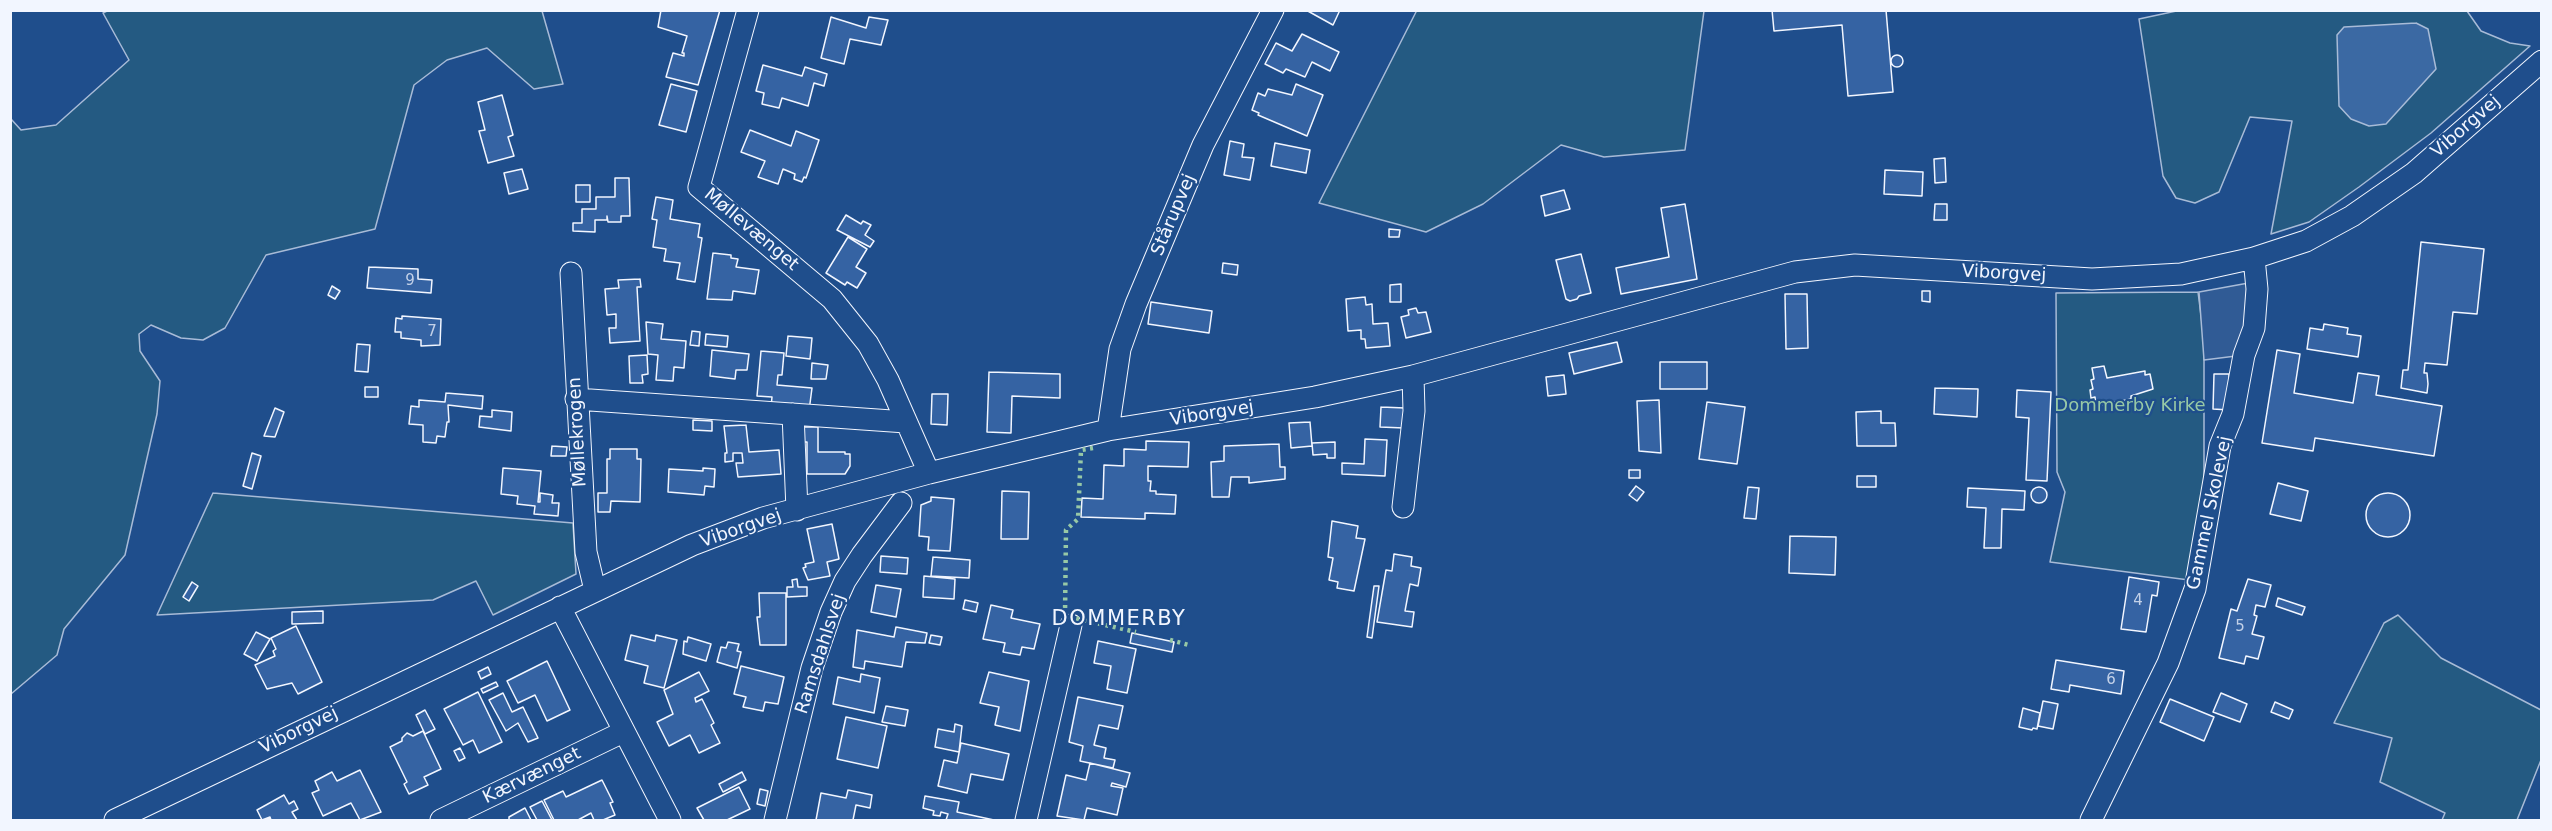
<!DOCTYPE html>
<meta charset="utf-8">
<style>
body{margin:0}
#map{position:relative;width:2552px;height:831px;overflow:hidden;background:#1f4e8c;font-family:"DejaVu Sans",sans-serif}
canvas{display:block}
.frame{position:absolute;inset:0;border:12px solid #f2f6ff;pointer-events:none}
</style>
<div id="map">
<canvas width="2552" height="831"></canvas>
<div class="frame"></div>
</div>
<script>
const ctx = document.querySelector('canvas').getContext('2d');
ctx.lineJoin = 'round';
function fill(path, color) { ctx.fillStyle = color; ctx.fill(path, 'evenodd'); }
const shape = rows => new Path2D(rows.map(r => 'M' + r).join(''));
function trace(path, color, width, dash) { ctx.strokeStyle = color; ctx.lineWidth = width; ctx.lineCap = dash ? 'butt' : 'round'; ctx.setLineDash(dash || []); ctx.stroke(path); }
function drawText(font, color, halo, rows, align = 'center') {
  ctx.font = font + ' "DejaVu Sans",sans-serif'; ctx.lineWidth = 4.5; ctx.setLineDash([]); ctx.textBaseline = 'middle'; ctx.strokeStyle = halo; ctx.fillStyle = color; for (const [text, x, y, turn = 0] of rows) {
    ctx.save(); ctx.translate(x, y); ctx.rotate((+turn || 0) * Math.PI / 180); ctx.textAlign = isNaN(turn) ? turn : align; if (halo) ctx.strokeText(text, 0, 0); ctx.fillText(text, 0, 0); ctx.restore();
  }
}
const green = shape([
 [1417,10,1704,11,1685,150,1604,157,1561,145,1483,204,1426,232,1319,203,1417,10],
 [2181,10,2467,11,2481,31,2510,43,2530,46,2431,133,2359,187,2309,222,2271,234,2292,121,2250,117,2219,192,2195,203,2176,198,2163,176,2139,19,2181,10],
 [107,11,542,11,563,84,534,89,487,48,447,60,414,85,375,229,266,255,225,328,203,340,181,338,151,325,139,334,140,351,160,381,157,414,125,555,64,629,57,655,11,694,11,119,21,130,56,125,129,60,103,13,107,11],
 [2198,292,2204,339,2204,490,2189,580,2050,562,2065,492,2057,472,2056,293,2198,292],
 [213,493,573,523,576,574,493,615,476,581,433,600,157,615,213,493],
 [2398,615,2441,658,2541,710,2541,760,2517,820,2442,820,2445,813,2380,782,2392,738,2334,723,2384,623,2398,615]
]);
const parking = shape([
 [2254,282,2244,355,2204,360,2199,292,2254,282]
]);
const water = shape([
 [2416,23,2428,29,2436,69,2386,124,2369,126,2351,119,2339,106,2337,35,2344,27,2416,23]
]);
const building = shape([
 [661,10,720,10,698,85,666,77,673,53,684,56,684,53,682,53,687,36,658,27,661,10],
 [1306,10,1340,10,1333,25,1306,10],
 [1772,10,1886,10,1893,92,1848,96,1842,25,1774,31,1772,10],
 [831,17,866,28,869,17,888,20,881,45,850,39,844,64,821,58,831,17],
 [1302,34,1339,52,1330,71,1312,62,1305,77,1286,69,1283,73,1265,64,1276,43,1292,51,1302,34],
 '1891 61a6 6 0 1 1 12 0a6 6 0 1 1-12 0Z',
 [763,65,802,76,805,67,827,74,824,86,814,83,808,106,782,98,779,108,762,104,764,93,756,91,763,65],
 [671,84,697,91,686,132,659,125,671,84],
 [1296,84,1323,95,1307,136,1258,115,1259,113,1252,110,1258,93,1265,96,1268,89,1292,95,1296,84],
 [502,95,513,135,508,137,514,156,488,163,479,131,485,130,478,102,502,95],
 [750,130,791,146,796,131,819,140,806,178,804,177,802,182,794,179,795,174,783,169,778,184,758,177,765,161,741,152,750,130],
 [1230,141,1244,144,1242,157,1254,158,1250,180,1224,175,1230,141],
 [1275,143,1310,150,1306,173,1271,166,1275,143],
 [1945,158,1946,182,1935,183,1934,159,1945,158],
 [522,169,528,189,509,194,504,173,522,169],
 [1885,170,1923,172,1922,196,1884,194,1885,170],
 [615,178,629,178,630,216,621,216,621,222,608,222,607,216,607,220,595,220,595,232,573,231,573,223,582,223,582,209,596,209,596,197,615,197,615,178],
 [576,185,590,185,590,202,576,202,576,185],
 [1564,190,1570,209,1545,216,1541,196,1564,190],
 [656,197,673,200,670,219,700,224,698,237,702,238,695,282,677,279,680,263,664,261,666,249,653,247,657,220,652,219,656,197],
 [1685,204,1697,279,1621,294,1616,268,1669,257,1661,208,1685,204],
 [1935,204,1947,204,1947,220,1934,220,1935,204],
 [846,215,861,224,863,221,871,225,865,235,874,241,870,247,837,230,846,215],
 [1389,229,1400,230,1399,237,1389,237,1389,229],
 [848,237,867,249,856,267,866,273,857,288,847,282,845,285,826,273,848,237],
 [2421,242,2484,249,2477,314,2453,312,2447,365,2425,363,2424,373,2427,373,2428,384,2427,393,2401,388,2403,370,2408,370,2421,242],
 [713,253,731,255,731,258,738,259,736,267,759,270,755,294,733,291,732,300,707,299,713,253],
 [1581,254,1591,293,1579,296,1577,299,1570,301,1566,299,1556,260,1581,254],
 [1223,263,1238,265,1237,275,1222,273,1223,263],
 [369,267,418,269,418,279,432,280,431,293,367,288,369,267],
 [640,279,641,287,637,287,640,341,610,343,609,328,616,328,616,314,607,315,605,289,619,288,618,280,640,279],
 [1401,284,1401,302,1390,302,1390,285,1401,284],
 [332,286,340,291,335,299,328,295,332,286],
 [1922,291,1930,291,1930,302,1922,301,1922,291],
 [1785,294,1807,294,1808,348,1786,349,1785,294],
 [1365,297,1366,305,1372,304,1373,324,1388,323,1390,346,1366,348,1365,339,1361,339,1361,330,1348,331,1346,299,1365,297],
 [1151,302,1212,311,1209,333,1148,324,1151,302],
 [1416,308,1418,313,1426,312,1431,332,1406,338,1401,317,1409,315,1408,310,1416,308],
 [402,316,441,319,440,345,421,346,421,340,401,338,401,332,395,332,396,318,402,319,402,316],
 [646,322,663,324,661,339,686,341,684,368,674,367,673,381,656,380,658,355,648,354,646,322],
 [2324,324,2348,328,2347,334,2361,336,2358,357,2307,349,2310,328,2323,330,2324,324],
 [692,331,700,332,699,346,690,345,692,331],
 [706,334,728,336,727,347,705,345,706,334],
 [788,336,812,338,810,359,786,356,788,336],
 [1617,342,1622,362,1574,374,1569,353,1617,342],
 [357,344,370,345,368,372,355,371,357,344],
 [712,350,749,354,747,370,736,370,735,379,710,376,712,350],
 [2277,350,2300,354,2294,393,2353,403,2358,373,2379,376,2376,395,2442,406,2434,456,2315,438,2313,451,2262,443,2277,350],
 [761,351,784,353,782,375,778,375,777,385,812,388,809,411,771,407,772,397,757,396,761,351],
 [647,355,648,374,642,375,643,383,630,383,629,356,647,355],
 [1660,362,1707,362,1707,389,1660,389,1660,362],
 [812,363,828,365,826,379,811,379,812,363],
 [2104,366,2107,378,2145,371,2145,375,2150,374,2153,389,2131,396,2131,399,2096,406,2095,397,2091,398,2090,390,2093,389,2091,380,2094,379,2092,368,2104,366],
 [989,372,1060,374,1060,398,1012,396,1011,433,987,432,989,372],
 [2214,374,2229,374,2229,410,2213,409,2214,374],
 [1564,375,1566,394,1548,396,1546,377,1564,375],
 [365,387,378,387,378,397,365,397,365,387],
 [1935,388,1978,389,1977,417,1934,414,1935,388],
 [2017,390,2051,392,2047,481,2026,480,2029,418,2016,417,2017,390],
 [446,393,483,396,482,409,448,405,449,422,447,422,445,437,437,436,436,443,423,442,423,425,409,424,411,406,419,407,419,400,445,402,446,393],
 [932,394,948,394,947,425,931,424,932,394],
 [1659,400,1661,453,1639,451,1637,401,1659,400],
 [1707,402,1745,407,1737,464,1699,459,1707,402],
 [1381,407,1405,408,1404,428,1380,427,1381,407],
 [275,408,284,412,275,437,264,436,275,408],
 [492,410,512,412,511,431,479,427,480,416,492,417,492,410],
 [1881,411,1881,423,1895,423,1896,446,1857,446,1856,412,1881,411],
 [693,420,712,421,712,431,693,430,693,420],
 [1310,422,1312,446,1291,448,1289,423,1310,422],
 [746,425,749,452,779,450,781,474,738,477,736,463,743,463,742,453,733,453,733,461,725,462,725,453,727,453,724,426,746,425],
 [804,427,818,427,818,452,845,452,845,454,850,454,850,466,845,474,807,474,807,442,803,442,804,427],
 [1365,439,1387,440,1385,476,1342,474,1342,463,1364,464,1365,439],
 [1146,441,1189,442,1188,467,1148,466,1148,481,1151,481,1150,491,1156,491,1156,494,1176,495,1175,514,1145,513,1145,519,1081,517,1082,498,1103,499,1104,465,1124,466,1124,449,1146,450,1146,441],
 [1335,442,1335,458,1327,458,1327,454,1313,455,1312,443,1335,442],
 [1279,444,1280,467,1285,467,1285,479,1249,483,1249,477,1231,477,1229,497,1212,497,1211,462,1224,461,1224,446,1279,444],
 [552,446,567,447,566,456,551,456,552,446],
 [610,449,637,449,637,459,641,459,640,502,611,501,610,512,598,512,598,493,607,493,607,459,610,459,610,449],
 [252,453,261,456,252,489,243,486,252,453],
 [503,468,541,471,538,502,540,502,540,493,553,495,552,503,559,503,558,516,534,514,535,506,517,504,518,496,501,494,503,468],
 [703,468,715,469,714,487,705,486,704,495,668,492,669,469,703,471,703,468],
 [1629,470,1640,470,1640,478,1629,478,1629,470],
 [1857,476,1876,476,1876,487,1857,487,1857,476],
 [2278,483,2308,491,2301,521,2270,514,2278,483],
 [1636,486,1644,492,1637,501,1629,495,1636,486],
 '2031 495a8 8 0 1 1 16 0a8 8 0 1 1-16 0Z',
 [1748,487,1759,488,1756,519,1744,518,1748,487],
 [1968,488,2025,491,2024,510,2002,509,2001,548,1984,548,1986,508,1967,507,1968,488],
 [1002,491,1029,492,1028,539,1001,539,1002,491],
 '2366 515a22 22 0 1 1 44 0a22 22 0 1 1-44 0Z',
 [931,497,954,499,950,551,928,550,929,537,919,536,921,505,931,501,931,497],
 [1332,521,1358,526,1356,538,1365,539,1354,591,1337,588,1338,582,1329,580,1333,558,1328,557,1332,521],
 [832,524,839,559,827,562,830,576,808,580,803,568,806,567,805,564,814,562,807,529,832,524],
 [1790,536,1836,537,1835,575,1789,573,1790,536],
 [1394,554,1412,557,1411,566,1421,568,1418,586,1410,584,1405,611,1414,612,1412,627,1377,622,1386,570,1392,571,1394,554],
 [881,556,908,558,907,574,880,572,881,556],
 [933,557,970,560,969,578,931,576,933,557],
 [924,576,955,579,954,599,923,597,924,576],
 [2129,577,2159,582,2157,596,2152,595,2146,632,2121,629,2129,577],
 [797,579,798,587,807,587,807,596,787,597,787,587,793,587,792,580,797,579],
 [2248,579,2271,585,2265,607,2256,605,2254,615,2257,616,2252,634,2264,637,2258,659,2246,656,2244,664,2219,658,2231,609,2237,611,2248,579],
 [192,582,198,586,189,601,183,597,192,582],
 [876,585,901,589,896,617,871,612,876,585],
 [1374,586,1379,586,1372,638,1367,637,1374,586],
 [759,593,786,593,786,645,760,645,757,617,760,617,759,593],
 [2278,598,2305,607,2302,615,2276,606,2278,598],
 [965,600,978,603,976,612,963,609,965,600],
 [991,605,1013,610,1011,618,1040,624,1034,649,1022,647,1020,655,1003,652,1005,643,983,639,991,605],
 [323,611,323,623,292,624,292,612,323,611],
 [296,626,322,682,298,694,292,683,267,689,255,665,275,656,273,651,276,649,271,638,296,626],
 [896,627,927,633,925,643,906,642,902,667,865,661,864,669,853,667,857,630,894,637,896,627],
 [256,632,270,639,257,661,244,654,256,632],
 [1132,633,1174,642,1172,652,1130,643,1132,633],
 [631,635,655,641,656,635,677,640,664,688,644,683,648,666,625,660,631,635],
 [931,635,942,637,940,645,929,643,931,635],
 [688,637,711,644,706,661,683,654,684,641,687,642,688,637],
 [1098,641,1136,649,1127,693,1107,689,1111,666,1094,663,1098,641],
 [728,642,739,644,737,651,741,652,737,668,717,662,721,647,726,648,728,642],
 [2056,660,2124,671,2121,694,2070,685,2069,692,2051,689,2056,660],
 [547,661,570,710,547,721,535,695,518,703,507,681,547,661],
 [741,666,784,677,778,704,765,702,763,711,743,707,746,697,734,694,741,666],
 [488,667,491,674,481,679,478,672,488,667],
 [699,672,709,691,695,698,696,702,702,699,714,723,711,725,720,743,699,753,690,735,669,746,657,722,673,714,664,690,699,672],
 [989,672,1029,681,1020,731,995,725,999,707,980,703,989,672],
 [861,674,880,678,874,713,833,704,838,677,860,682,861,674],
 [496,682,498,686,483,693,481,689,496,682],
 [478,692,502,742,479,753,473,740,463,745,444,709,478,692],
 [503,693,512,712,523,707,538,738,528,742,518,723,506,731,489,700,503,693],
 [2221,693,2247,704,2240,722,2213,712,2221,693],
 [1078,697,1123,706,1118,729,1099,725,1094,745,1106,748,1104,758,1115,760,1113,768,1080,761,1083,746,1069,742,1078,697],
 [2170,699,2214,717,2204,741,2160,722,2170,699],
 [2043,701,2058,704,2053,729,2038,726,2043,701],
 [2275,702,2293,710,2289,719,2271,712,2275,702],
 [886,706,908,710,905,726,882,722,886,706],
 [2023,708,2040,713,2037,729,2033,728,2032,730,2019,727,2023,708],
 [425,710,435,729,425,734,416,715,425,710],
 [846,717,887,726,878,768,837,759,846,717],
 [955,724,962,726,959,752,935,747,938,729,954,732,955,724],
 [423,731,441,769,424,777,428,785,409,794,404,784,407,782,390,747,402,741,402,738,407,733,413,736,423,731],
 [961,743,1009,754,1003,780,971,774,967,793,938,786,944,760,957,763,961,743],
 [460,748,465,758,459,761,454,751,460,748],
 [1090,763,1130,773,1126,787,1112,783,1111,786,1123,788,1117,815,1087,808,1084,820,1057,816,1066,775,1086,780,1090,763],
 [360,770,381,812,360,820,351,803,323,816,312,793,319,790,315,781,332,772,337,781,360,770],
 [742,772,746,780,723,792,719,784,742,772],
 [602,780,613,802,610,803,615,815,603,820,594,820,591,813,578,820,554,820,544,800,563,791,566,797,602,780],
 [739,787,750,809,727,820,704,820,697,808,739,787],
 [760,789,768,791,765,806,757,804,760,789],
 [848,790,872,795,870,808,856,805,853,820,816,820,821,793,846,798,848,790],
 [284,795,289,804,294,801,298,809,292,812,297,820,271,820,270,817,262,820,257,810,284,795],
 [925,796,959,802,957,812,994,820,946,820,948,814,941,812,940,816,933,815,934,811,923,808,925,796],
 [542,801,552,820,537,820,530,807,542,801],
 [525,808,531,820,509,820,509,817,525,808]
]);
const minor = shape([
 [748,10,699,187,832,299,868,344,888,380,929,473],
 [571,273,586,552,595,590],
 [576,399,906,422],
 [793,414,797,510],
 [1108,430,1120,349,1136,304,1203,145,1273,10],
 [1403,507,1414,411,1413,376],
 [560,607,670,820],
 [115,820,692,545,763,518,929,473,1108,430,1315,397,1413,376,1795,272,1855,265,2092,279,2181,274,2254,258,2306,241,2352,216,2414,173,2542,61],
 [441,820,623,732],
 [775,820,812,668,831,612,845,581,862,555,901,503],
 [1026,820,1071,625],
 [2091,820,2168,663,2195,589,2220,446,2233,414,2244,355,2254,328,2257,289,2254,258]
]);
const hedge = shape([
 [1093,448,1081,450,1078,519,1066,530,1065,616,1136,632],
 [1170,640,1189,645]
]);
const numberNames = [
 ["9",410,281],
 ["7",432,332],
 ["4",2138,601],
 ["5",2240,627],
 ["6",2111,680]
];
const streetNames = [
 ["Viborgvej",2466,127,-41],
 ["Stårupvej",1174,215,-67],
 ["Møllevænget",751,230,40],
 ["Viborgvej",2004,274,3],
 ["Viborgvej",1212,414,-9],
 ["Møllekrogen",578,432,-93],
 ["Gammel Skolevej",2210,513,-78],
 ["Viborgvej",741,529,-19],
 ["Ramsdahlsvej",821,654,-72],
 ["Viborgvej",299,731,-26],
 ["Kærvænget",532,776,-26]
];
const parkNames = [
 ["Dommerby Kirke",2130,406]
];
const quarterNames = [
 ["DOMMERBY",1119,620]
];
fill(green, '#245a82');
trace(green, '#a8bbd7', 1.5);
fill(parking, '#305b95');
trace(parking, '#a8bbd7', 1.5);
fill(water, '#3b69a3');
trace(water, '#a8bbd7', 1.5);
fill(building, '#3563a3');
trace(building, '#f2f6ff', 1.5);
trace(minor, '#f2f6ff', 23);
trace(minor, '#1f4e8c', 21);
trace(hedge, '#97c8a6', 4.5, [3, 4.5]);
drawText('15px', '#c3d1e8', null, numberNames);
drawText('18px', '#f2f6ff', '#1f4e8c', streetNames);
drawText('18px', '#97c8a6', '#1f4e8c', parkNames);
ctx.letterSpacing = '1.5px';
drawText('21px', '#f2f6ff', '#1f4e8c', quarterNames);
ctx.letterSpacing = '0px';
</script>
